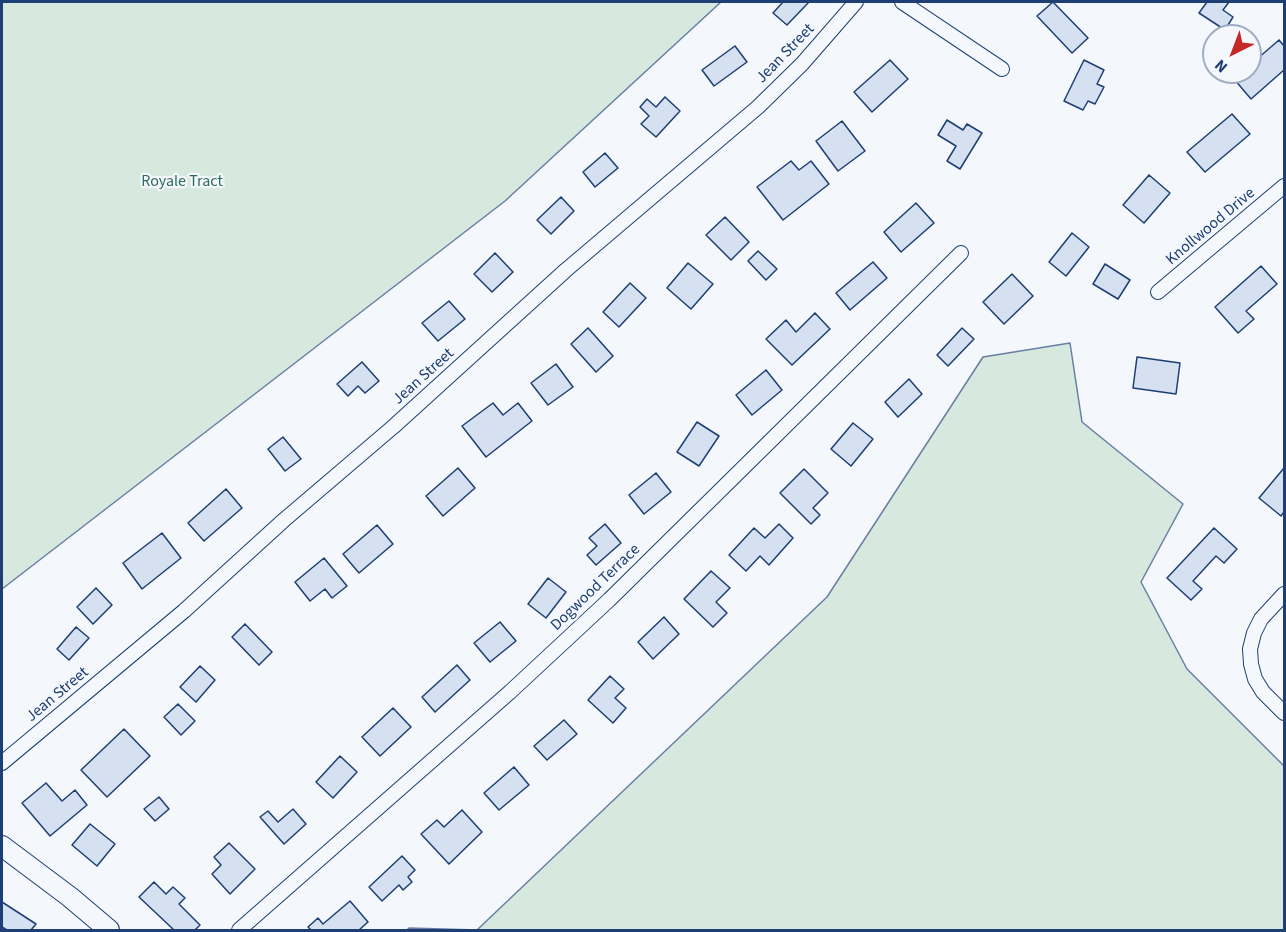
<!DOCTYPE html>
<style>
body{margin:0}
#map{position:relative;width:1286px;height:932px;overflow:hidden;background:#f4f7fb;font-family:"Source Sans 3",sans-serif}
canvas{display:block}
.frame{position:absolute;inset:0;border:3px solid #1d3f73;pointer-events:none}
.north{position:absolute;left:1202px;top:24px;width:60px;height:60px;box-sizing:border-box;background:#f4f7fb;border:2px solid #9eadc5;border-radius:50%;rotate:222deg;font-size:16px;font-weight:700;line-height:24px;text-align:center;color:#1d3f73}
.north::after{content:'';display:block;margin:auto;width:21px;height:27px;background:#c62828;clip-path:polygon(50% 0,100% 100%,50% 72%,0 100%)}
</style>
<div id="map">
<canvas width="1286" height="932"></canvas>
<div class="frame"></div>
<div class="north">N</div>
</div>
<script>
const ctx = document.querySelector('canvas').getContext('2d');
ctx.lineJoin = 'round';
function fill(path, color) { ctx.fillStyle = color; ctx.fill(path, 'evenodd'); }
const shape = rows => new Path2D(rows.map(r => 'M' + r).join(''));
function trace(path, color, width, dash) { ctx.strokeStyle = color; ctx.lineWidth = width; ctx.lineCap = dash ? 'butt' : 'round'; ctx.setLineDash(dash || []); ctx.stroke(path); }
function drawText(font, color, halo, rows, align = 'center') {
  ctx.font = font + ' "Source Sans 3",sans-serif'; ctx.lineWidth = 4.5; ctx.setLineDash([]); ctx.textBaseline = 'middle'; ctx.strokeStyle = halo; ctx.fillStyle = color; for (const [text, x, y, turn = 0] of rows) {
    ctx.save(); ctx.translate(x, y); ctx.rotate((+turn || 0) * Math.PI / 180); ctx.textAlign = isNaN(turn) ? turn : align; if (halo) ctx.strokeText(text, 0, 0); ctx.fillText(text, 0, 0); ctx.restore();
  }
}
const green = shape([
 [2,2,721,2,505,201,2,589,2,2],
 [1070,343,1082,422,1183,504,1141,582,1187,669,1284,766,1284,930,407,930,409,928,477,930,827,597,983,357,1070,343]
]);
const building = shape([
 [783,2,809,2,787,25,773,13,783,2],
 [1053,2,1088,38,1072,53,1037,16,1053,2],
 [1207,2,1229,2,1223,10,1233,17,1225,30,1199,13,1207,2],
 [1279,40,1284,46,1284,70,1251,99,1234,79,1241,72,1250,72,1250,65,1279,40],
 [735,46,747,62,714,86,702,70,735,46],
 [890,60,908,79,872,112,854,92,890,60],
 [1084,60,1104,70,1097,84,1104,87,1095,104,1088,101,1083,110,1064,101,1084,60],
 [665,97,680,111,656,137,641,124,649,116,640,107,647,99,656,107,665,97],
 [1232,114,1250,134,1205,172,1187,152,1232,114],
 [947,120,963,130,967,124,982,133,960,169,947,161,956,146,938,135,947,120],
 [842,121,865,151,838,171,816,141,842,121],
 [605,153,618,168,595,187,583,172,605,153],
 [791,161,799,170,811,161,829,184,783,220,757,187,791,161],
 [1149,175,1170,193,1144,223,1123,205,1149,175],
 [561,197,574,211,551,234,537,220,561,197],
 [916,203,934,223,901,252,884,232,916,203],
 [725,217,749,242,731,260,706,235,725,217],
 [1072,233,1089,247,1066,276,1049,262,1072,233],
 [758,251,777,269,766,280,748,261,758,251],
 [495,253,513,272,492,292,474,274,495,253],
 [873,262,887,278,850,310,836,293,873,262],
 [688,263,713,284,691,309,667,288,688,263],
 [1105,264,1130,280,1118,299,1093,284,1105,264],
 [1261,266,1277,284,1246,311,1254,319,1238,333,1215,307,1261,266],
 [1012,274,1033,296,1004,324,983,302,1012,274],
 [630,283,646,298,619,327,603,312,630,283],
 [449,301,465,319,438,341,422,323,449,301],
 [815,313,830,329,792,365,766,339,786,320,796,332,815,313],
 [588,328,613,356,596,372,571,344,588,328],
 [962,328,974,339,948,366,937,355,962,328],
 [1137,357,1180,363,1176,394,1133,388,1137,357],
 [362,362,379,381,365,393,358,386,348,396,337,384,362,362],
 [556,364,573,387,548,405,531,383,556,364],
 [766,370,782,390,752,415,736,395,766,370],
 [909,379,922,394,898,417,885,402,909,379],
 [493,403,503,415,518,403,532,421,486,457,462,426,493,403],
 [697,422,719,436,699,466,677,452,697,422],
 [853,423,873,439,851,466,831,449,853,423],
 [283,437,301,459,285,471,268,449,283,437],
 [458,468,475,488,443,516,426,496,458,468],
 [1284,468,1284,512,1281,516,1259,498,1284,468],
 [804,469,828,493,813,508,820,515,811,524,780,493,804,469],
 [656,473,671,492,644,514,629,495,656,473],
 [226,489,242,508,204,541,188,523,226,489],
 [605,524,621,543,596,565,587,555,597,546,589,538,605,524],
 [779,524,793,538,769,565,760,556,746,571,729,555,754,528,765,538,779,524],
 [377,525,393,544,359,573,343,554,377,525],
 [1214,528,1237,549,1224,563,1216,556,1193,581,1202,589,1191,600,1167,578,1214,528],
 [162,533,181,558,142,589,123,563,162,533],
 [324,558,347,586,332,598,325,589,310,601,295,582,324,558],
 [711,571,730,588,716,602,727,613,713,627,684,599,711,571],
 [548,578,566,592,546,618,528,604,548,578],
 [96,588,112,605,93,624,77,607,96,588],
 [664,617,679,634,653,659,638,642,664,617],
 [500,622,516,641,490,662,474,643,500,622],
 [245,624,272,652,259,665,232,637,245,624],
 [76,627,89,638,69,660,57,649,76,627],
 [457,665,470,680,435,712,422,697,457,665],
 [200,666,215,680,196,702,180,687,200,666],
 [610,676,624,689,615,698,626,708,613,723,588,700,610,676],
 [178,704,195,721,181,735,164,717,178,704],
 [393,708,411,727,380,756,362,737,393,708],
 [564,720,577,734,547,760,534,746,564,720],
 [124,729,150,756,107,797,81,770,124,729],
 [340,756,357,772,333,798,316,782,340,756],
 [514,767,529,785,499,810,484,793,514,767],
 [46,783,62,801,75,790,87,805,50,836,22,803,46,783],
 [159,797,169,809,155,821,144,809,159,797],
 [293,809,306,824,284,844,260,817,268,811,278,822,293,809],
 [462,810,482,832,449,864,421,834,437,820,444,827,462,810],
 [90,824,115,844,97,866,72,845,90,824],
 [229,843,255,869,230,894,212,874,221,865,214,857,229,843],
 [402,856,415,870,408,877,412,882,403,890,399,885,382,901,369,887,402,856],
 [154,882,166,894,173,887,185,898,179,904,200,925,195,930,174,930,139,897,154,882],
 [350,901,368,922,359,930,311,930,308,927,318,918,323,924,350,901],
 [2,902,36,924,31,930,7,930,2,927,2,902]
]);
const street = shape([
 [902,2,1002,69],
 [1158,292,1284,186],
 [1284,594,1261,619,1254,633,1250,649,1251,664,1255,679,1263,692,1284,713],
 [2,763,184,611,284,520,393,427,566,270,758,107,802,64,856,2],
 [239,930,510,692,609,600,961,253]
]);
const secondary = shape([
 [2,846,70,897,109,930]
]);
const streetNames = [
 ["Jean Street",786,54,-46],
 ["Knollwood Drive",1211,227,-40],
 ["Jean Street",424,377,-42],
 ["Dogwood Terrace",596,588,-44],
 ["Jean Street",58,695,-40]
];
const parkNames = [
 ["Royale Tract",182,182]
];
fill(green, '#d7e8df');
trace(green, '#687fa3', 1.5);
fill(building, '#d5e0f0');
trace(building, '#1d3f73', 1.5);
trace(street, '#1d3f73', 16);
trace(secondary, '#1d3f73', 22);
trace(street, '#f4f7fb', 14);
trace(secondary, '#f4f7fb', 20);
drawText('16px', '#1d3f73', '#f4f7fb', streetNames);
drawText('16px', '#2c6c60', '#f4f7fb', parkNames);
</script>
